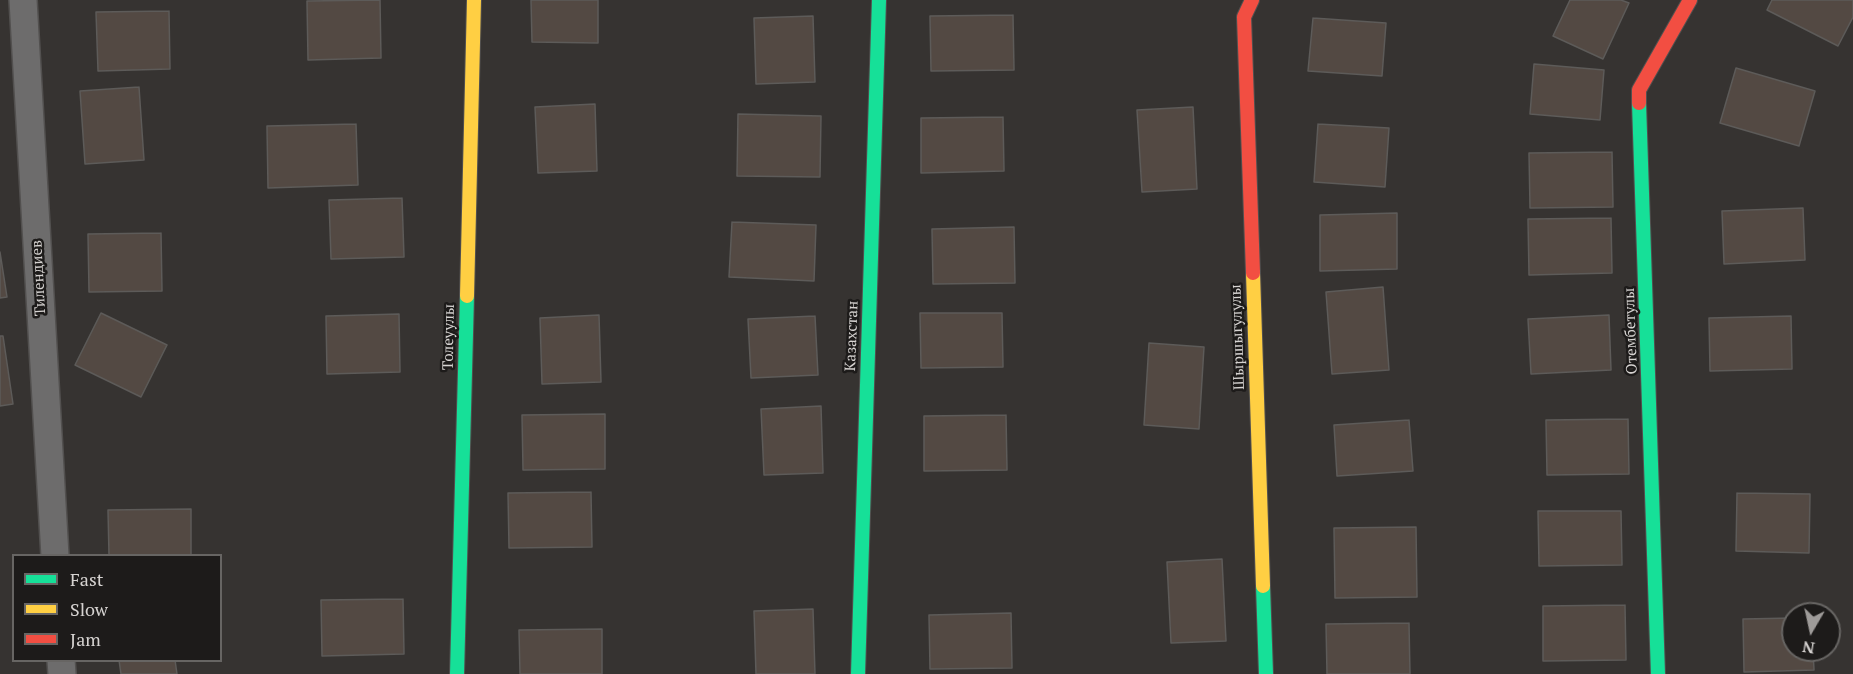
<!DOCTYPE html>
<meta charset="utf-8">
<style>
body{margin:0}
#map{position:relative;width:1853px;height:674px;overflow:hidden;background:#363331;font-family:"PT Serif",serif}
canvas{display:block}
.legend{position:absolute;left:12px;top:554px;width:210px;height:108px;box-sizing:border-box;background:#1d1b1a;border:2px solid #676563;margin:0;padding:8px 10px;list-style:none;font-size:18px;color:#d6d3d1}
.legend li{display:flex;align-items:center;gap:12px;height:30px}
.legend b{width:30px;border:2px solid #676563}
.north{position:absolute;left:1781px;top:602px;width:60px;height:60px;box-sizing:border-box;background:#1d1b1a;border:2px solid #676563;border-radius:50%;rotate:189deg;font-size:16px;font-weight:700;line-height:24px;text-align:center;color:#d6d3d1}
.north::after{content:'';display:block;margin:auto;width:21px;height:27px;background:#9e9b99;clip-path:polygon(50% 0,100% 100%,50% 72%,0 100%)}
</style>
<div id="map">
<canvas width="1853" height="674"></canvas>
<ul class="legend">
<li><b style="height:8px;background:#16e098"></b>Fast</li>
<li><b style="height:8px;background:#ffcf43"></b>Slow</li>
<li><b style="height:8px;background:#f24e42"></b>Jam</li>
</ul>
<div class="north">N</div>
</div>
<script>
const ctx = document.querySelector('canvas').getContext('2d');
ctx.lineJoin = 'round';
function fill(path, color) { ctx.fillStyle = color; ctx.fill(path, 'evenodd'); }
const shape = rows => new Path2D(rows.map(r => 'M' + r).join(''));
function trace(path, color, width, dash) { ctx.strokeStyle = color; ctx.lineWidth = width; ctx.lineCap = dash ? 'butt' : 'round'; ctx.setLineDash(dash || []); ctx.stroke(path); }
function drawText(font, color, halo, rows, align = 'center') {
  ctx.font = font + ' "PT Serif",serif'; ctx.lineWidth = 5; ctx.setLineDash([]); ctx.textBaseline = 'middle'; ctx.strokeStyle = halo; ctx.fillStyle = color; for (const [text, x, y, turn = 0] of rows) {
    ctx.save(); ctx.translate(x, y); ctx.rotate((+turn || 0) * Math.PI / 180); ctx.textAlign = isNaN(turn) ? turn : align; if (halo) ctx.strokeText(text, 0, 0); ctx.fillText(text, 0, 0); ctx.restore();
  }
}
const building = shape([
 [380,0,381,58,308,60,307,1,380,0],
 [531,0,598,0,598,43,532,42,531,0],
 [1570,0,1621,0,1629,3,1603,59,1553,36,1570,0],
 [1772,0,1853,0,1853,17,1838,46,1767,10,1772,0],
 [169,11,170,69,98,71,96,12,169,11],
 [1013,15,1014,70,931,71,930,16,1013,15],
 [813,16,815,82,756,84,754,18,813,16],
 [1313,18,1386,23,1382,76,1308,71,1313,18],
 [1534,64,1604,70,1600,120,1530,114,1534,64],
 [1736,68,1815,91,1799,146,1720,123,1736,68],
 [139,87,144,160,85,164,80,91,139,87],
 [595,104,597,171,538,173,535,107,595,104],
 [1193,107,1197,189,1142,192,1137,110,1193,107],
 [738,114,821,116,820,177,737,176,738,114],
 [1003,117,1004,171,921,173,921,118,1003,117],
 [356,124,358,185,268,188,267,126,356,124],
 [1318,124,1389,128,1385,187,1314,182,1318,124],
 [1612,152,1613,207,1530,208,1529,153,1612,152],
 [402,198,404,257,331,259,329,200,402,198],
 [1803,208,1805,260,1724,264,1722,211,1803,208],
 [1397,213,1397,269,1320,271,1320,215,1397,213],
 [1611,218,1612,273,1529,275,1528,219,1611,218],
 [732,222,816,225,814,281,729,277,732,222],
 [1014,227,1015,283,933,284,932,229,1014,227],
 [161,233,162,291,89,292,88,234,161,233],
 [0,252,7,297,0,298,0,252],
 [1383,287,1389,370,1332,374,1326,292,1383,287],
 [101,313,167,345,141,397,75,365,101,313],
 [920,313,1002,313,1003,367,921,368,920,313],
 [399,314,400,372,327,374,326,316,399,314],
 [599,315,601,382,542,384,540,318,599,315],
 [1609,315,1611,370,1531,374,1528,319,1609,315],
 [815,316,818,375,751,378,748,319,815,316],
 [1791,316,1792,369,1710,371,1709,318,1791,316],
 [0,336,3,336,13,404,0,406,0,336],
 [1149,343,1204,347,1199,429,1144,425,1149,343],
 [821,406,823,473,764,475,761,409,821,406],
 [605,414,605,469,523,470,522,415,605,414],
 [1006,415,1007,470,924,471,924,416,1006,415],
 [1628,419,1629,474,1547,475,1546,420,1628,419],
 [1409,420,1413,471,1337,476,1334,425,1409,420],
 [591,492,592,547,509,548,508,493,591,492],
 [1737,493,1810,494,1809,553,1736,551,1737,493],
 [191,509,191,556,109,556,108,510,191,509],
 [1538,511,1621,511,1622,565,1539,566,1538,511],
 [1416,527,1417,597,1335,598,1334,528,1416,527],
 [1222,559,1226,641,1171,643,1167,562,1222,559],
 [403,599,404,654,322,656,321,600,403,599],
 [1625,605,1626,660,1543,661,1543,606,1625,605],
 [813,609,815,674,756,674,754,611,813,609],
 [1011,613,1012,668,930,669,929,615,1011,613],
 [1793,618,1793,650,1813,650,1814,670,1744,672,1743,619,1793,618],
 [1409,623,1410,674,1327,674,1326,624,1409,623],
 [602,629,602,674,520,674,519,630,602,629],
 [119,660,175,660,177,674,121,674,119,660]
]);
const street = shape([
 [23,0,55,556],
 [61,660,62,674]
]);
const fast = shape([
 [1639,103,1658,674],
 [1263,586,1266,674],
 [457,674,467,296],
 [858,674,879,0]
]);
const slow = shape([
 [1253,273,1263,586],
 [467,296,474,0]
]);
const jam = shape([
 [1252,0,1244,17,1253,273],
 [1639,103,1639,90,1690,0]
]);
const streetNames = [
 ["Тилендиев",39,278,-93],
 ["Отембетулы",1631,331,-92],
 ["Казахстан",852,336,-88],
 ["Толеуулы",449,337,-89],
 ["Шыршыгулулы",1238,337,-92]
];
fill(building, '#534943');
trace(building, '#5d5b59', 1.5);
trace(street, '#52504f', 30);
trace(fast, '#52504f', 16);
trace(slow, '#52504f', 16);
trace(jam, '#52504f', 16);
trace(street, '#6d6c6c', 27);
trace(fast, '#16e098', 14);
trace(slow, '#ffcf43', 14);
trace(jam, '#f24e42', 14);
drawText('15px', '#d6d3d1', '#1d1b1a', streetNames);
</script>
